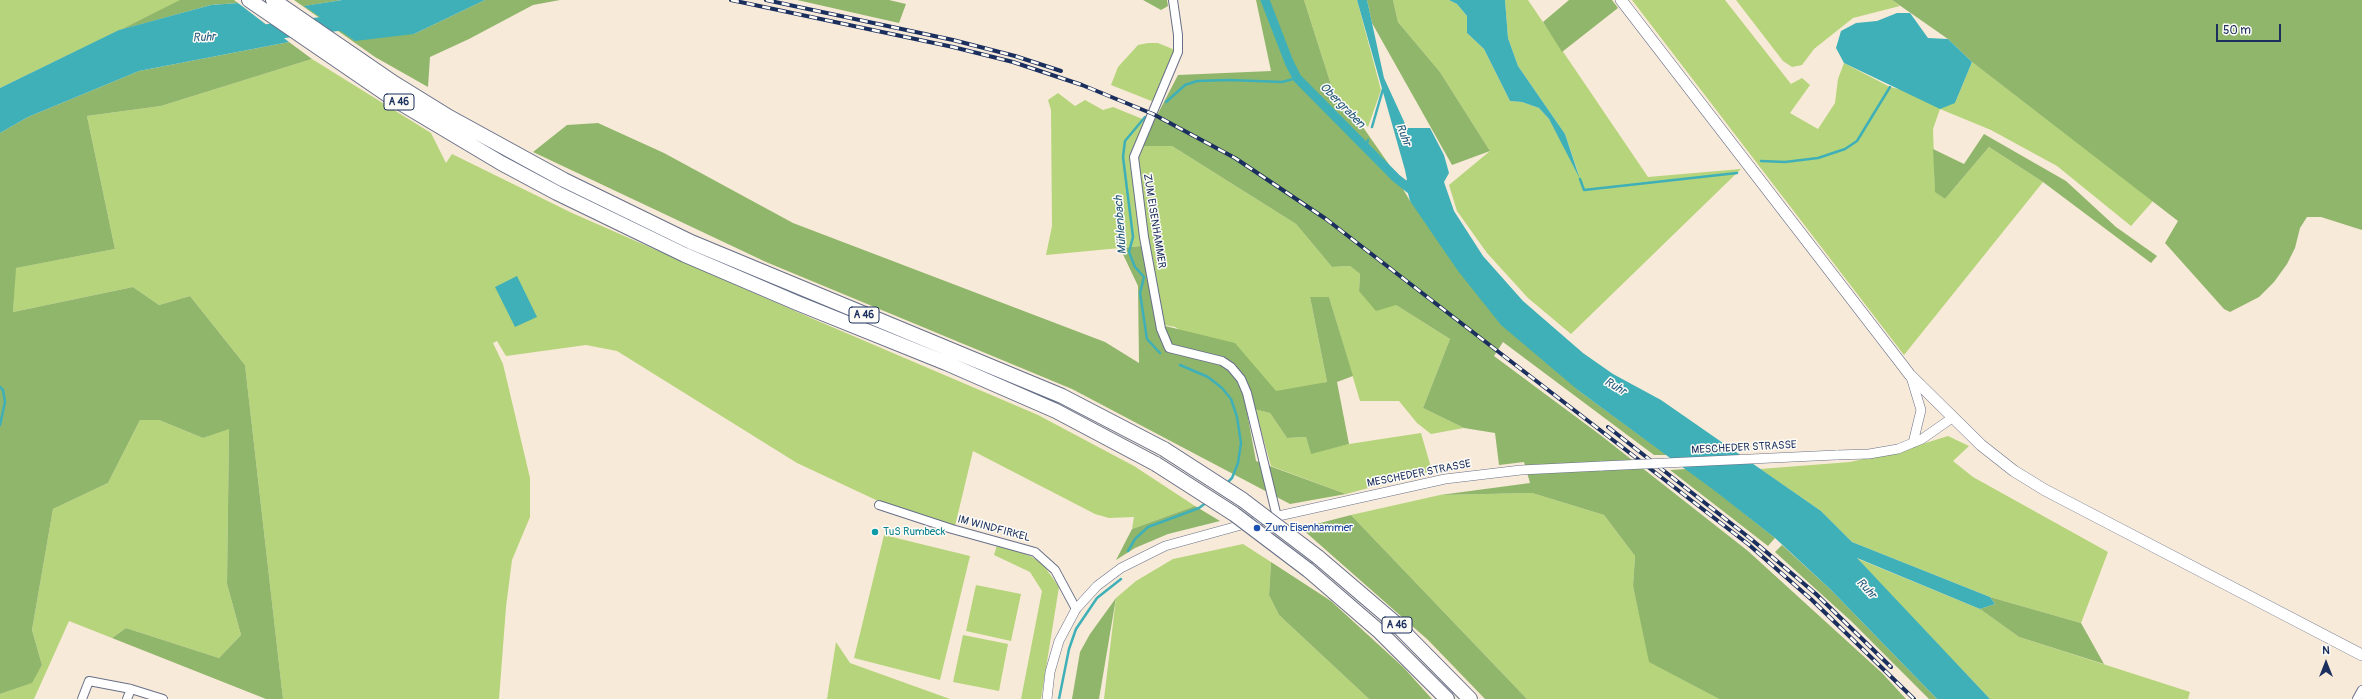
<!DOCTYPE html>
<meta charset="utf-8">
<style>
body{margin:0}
#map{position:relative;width:2362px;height:699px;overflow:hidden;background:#f8ead8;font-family:Pangolin,sans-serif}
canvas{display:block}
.north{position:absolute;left:2306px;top:643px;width:40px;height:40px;-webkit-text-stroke:3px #fdfcf7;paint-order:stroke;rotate:0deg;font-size:11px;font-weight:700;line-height:16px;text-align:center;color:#1b2f5e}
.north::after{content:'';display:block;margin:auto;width:14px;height:18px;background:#1b2f5e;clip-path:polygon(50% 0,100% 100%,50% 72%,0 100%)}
.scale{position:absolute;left:2216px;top:24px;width:65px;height:18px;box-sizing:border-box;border:2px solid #1b2f5e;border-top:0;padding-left:5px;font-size:12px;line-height:14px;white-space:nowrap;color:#1b2f5e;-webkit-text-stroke:3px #fdfcf7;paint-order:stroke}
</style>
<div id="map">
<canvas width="2362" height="699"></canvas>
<div class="north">N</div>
<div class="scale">50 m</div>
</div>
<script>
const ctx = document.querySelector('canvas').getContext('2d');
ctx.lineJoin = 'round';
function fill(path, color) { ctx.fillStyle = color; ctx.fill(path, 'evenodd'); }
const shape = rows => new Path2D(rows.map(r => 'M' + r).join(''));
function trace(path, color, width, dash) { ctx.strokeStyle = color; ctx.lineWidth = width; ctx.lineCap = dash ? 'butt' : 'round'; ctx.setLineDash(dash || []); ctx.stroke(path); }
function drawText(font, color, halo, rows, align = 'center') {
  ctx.font = font + ' Pangolin,sans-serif'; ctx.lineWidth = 3; ctx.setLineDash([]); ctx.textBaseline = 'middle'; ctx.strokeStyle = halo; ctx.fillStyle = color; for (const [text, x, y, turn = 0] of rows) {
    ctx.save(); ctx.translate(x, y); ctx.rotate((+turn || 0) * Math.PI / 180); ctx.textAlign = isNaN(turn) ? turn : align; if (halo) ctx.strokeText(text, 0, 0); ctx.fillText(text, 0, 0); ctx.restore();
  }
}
const green = shape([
 [0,0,180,0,180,1,0,88],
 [1304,0,1357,0,1381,90,1368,127,1334,94],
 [1393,0,1449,0,1457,4,1467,16,1467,33,1484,49,1510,101,1522,102,1539,108,1549,119,1579,175,1565,134,1518,66,1508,38,1505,0,1528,0,1648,177,1741,169,1571,334,1528,298,1487,253,1457,211,1449,185,1490,151,1440,72,1398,22],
 [1632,0,1725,0,1791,84,1802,78,1810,85,1790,113,1818,129,1835,103,1838,79,1844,63,1890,87,1955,103,1972,62,2153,201,2131,226,2057,166,1991,130,1940,109,1933,129,1935,191,1945,199,1989,147,2043,182,1904,355],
 [1736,0,1892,0,1900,6,1853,18,1814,49,1802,65,1792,67,1783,61],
 [1148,43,1158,43,1175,50,1154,102,1111,85,1118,67,1138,45],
 [312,59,431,133,446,163,452,154,572,213,811,318,1038,415,1134,466,1195,506,1132,529,1134,517,1109,518,1095,514,973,451,955,526,876,500,797,463,617,351,586,345,506,356,497,341,493,343,503,364,530,478,530,517,512,560,506,607,499,699,283,699,245,365,190,296,159,305,133,287,13,312,15,268,115,249,87,116,161,106],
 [1058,93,1075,106,1085,100,1103,110,1113,107,1145,120,1130,156,1141,246,1046,255,1052,226,1051,110,1048,100],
 [1141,146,1172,146,1296,224,1332,267,1350,266,1360,274,1359,291,1396,305,1450,339,1423,408,1464,428,1431,434,1417,423,1399,401,1360,401,1329,297,1310,297,1327,382,1278,394,1175,327,1160,324,1137,159],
 [1255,409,1270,413,1287,438,1306,437,1311,453,1349,444,1421,433,1432,471,1346,494,1271,466],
 [140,420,159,420,203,438,229,428,227,584,241,635,219,658,126,628,112,638,69,621,34,699,0,699,0,694,31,683,42,665,32,630,53,509,108,483],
 [1948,436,1969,446,1953,461,1973,477,2108,552,2081,623,1990,597,1852,542,1821,511,1760,469,1850,462,1903,450],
 [1532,493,1604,515,1635,556,1633,586,1650,662,1719,699,1527,699,1351,515,1440,495],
 [884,535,970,556,940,680,854,658],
 [1243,544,1271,562,1269,595,1279,615,1369,699,1104,699,1116,598,1136,581,1173,559],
 [997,545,1030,556,1042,563,1059,587,1041,699,1021,699,1042,591,1030,572,994,555],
 [1856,558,1980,609,2019,637,2190,692,2188,699,1990,699],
 [976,585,1021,594,1011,641,966,631],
 [963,635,1008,644,999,691,953,682],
 [836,642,850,663,950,699,827,699]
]);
const forest = shape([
 [180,0,234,0,238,3,211,5,120,30],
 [294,0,342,0,305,6,414,34,485,0,560,0,533,5,469,39,430,57,428,87,375,57],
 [797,0,889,0,906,4,899,23],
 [1143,0,1167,0,1168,6,1161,10],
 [1256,0,1304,0,1334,94,1358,120,1388,163,1410,201,1579,391,1667,455,1654,455,1503,342,1494,356,1599,434,1748,551,1882,673,1906,699,1719,699,1649,662,1633,586,1635,556,1604,515,1532,493,1440,495,1530,483,1524,462,1499,465,1495,433,1464,428,1423,408,1450,339,1396,305,1376,311,1359,291,1360,274,1350,266,1332,267,1296,224,1172,146,1141,146,1178,75,1271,71],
 [1367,0,1393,0,1398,22,1440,72,1490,151,1452,165,1372,23],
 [1569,0,1612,0,1618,8,1562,52,1543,22],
 [1892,0,2362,0,2362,230,2321,217,2307,217,2300,228,2295,248,2287,264,2274,282,2259,297,2230,312,2224,309,2165,243,2178,221,1972,62,1948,39],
 [289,42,312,59,161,106,87,116,115,249,16,268,13,312,133,287,159,305,190,296,245,365,283,699,266,699,112,638,126,628,219,658,241,635,227,584,229,429,203,438,159,420,140,420,108,483,53,509,32,630,42,665,32,683,0,694,0,133,28,117,139,71],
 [598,123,664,153,793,223,1105,342,1139,363,1138,286,1120,248,1141,246,1157,324,1235,343,1276,391,1327,382,1310,297,1329,297,1353,376,1337,382,1349,444,1311,454,1306,437,1287,438,1270,413,1246,407,1256,461,1346,494,1290,504,1072,389,766,262,533,152,567,125],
 [1984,134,2066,181,2116,227,2157,256,2151,263,2043,182,1989,147,1945,199,1935,192,1933,149,1964,164],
 [1686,469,1716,491,1775,538,1768,546,1670,470],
 [1195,506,1220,521,1168,534,1135,548,1116,560,1132,529],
 [1351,515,1527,699,1485,699,1428,640,1301,528],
 [1782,545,1830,589,1937,699,1929,699,1851,621,1775,552],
 [1271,562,1331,601,1404,668,1432,699,1369,699,1279,615,1269,595],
 [1990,597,2081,623,2104,664,2019,637,1980,609,1995,604],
 [1116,598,1099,699,1072,699,1080,652,1090,634]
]);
const water = shape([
 [342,0,485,0,414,34,355,41,304,6],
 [1357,0,1367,0,1384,78,1407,128,1430,128,1444,155,1449,173,1444,182,1454,211,1483,256,1523,301,1583,353,1613,374,1661,400,1821,511,1852,542,1990,597,1995,604,1980,609,1857,558,1990,699,1937,699,1830,589,1775,538,1715,491,1579,391,1501,325,1458,271,1410,201,1405,181,1407,180,1405,170],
 [1449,0,1505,0,1508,38,1518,66,1565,134,1580,179,1549,119,1539,108,1522,102,1510,101,1484,49,1467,33,1467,16,1457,4],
 [238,3,289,42,139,71,28,117,0,133,0,88,119,30,211,5],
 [1897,13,1910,13,1928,38,1948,39,1972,62,1955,103,1940,109,1844,63,1836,48,1841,31,1856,23,1877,21],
 [517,276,537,317,515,327,495,287]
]);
const stream = shape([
 [1166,102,1185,85,1197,81,1229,80,1282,82,1297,78],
 [1145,117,1125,141,1123,157,1133,237,1129,252,1135,267,1144,277,1140,293,1147,339,1160,353],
 [1372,127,1383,89],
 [1366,147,1368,140],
 [1761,161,1785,162,1818,158,1845,149,1857,141,1890,87],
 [1580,179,1584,190,1737,173],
 [1180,365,1208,377,1222,388,1231,399,1237,417,1241,443,1238,463,1232,478,1227,483],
 [0,387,3,390,5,402,0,425],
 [1128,551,1135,539,1148,527,1199,508,1207,502],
 [1059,699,1069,649,1076,629,1097,598,1121,579]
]);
const canal = shape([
 [1265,0,1289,62,1297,78,1396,178,1415,193]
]);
const river = shape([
 [254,34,352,21]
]);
const minor = shape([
 [1173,0,1178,35,1178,52,1134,157,1144,237,1161,329,1169,348,1222,361,1231,367,1241,379,1247,393,1277,517],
 [879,505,952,529,1035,552,1055,570,1076,609],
 [82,699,89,681,131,689,163,699],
 [127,699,131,689],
 [2357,699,2362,690]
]);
const tertiary = shape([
 [1911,377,1921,410,1913,443],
 [1836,455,1869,454,1898,449,1922,439,1952,418],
 [1047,699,1050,672,1059,641,1076,609,1097,586,1121,568,1165,546,1256,521,1445,479,1521,470,1602,466]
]);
const secondary = shape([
 [1621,0,1910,375,1981,445,2014,471,2045,490,2362,655]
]);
const motorway = shape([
 [249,0,392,98,501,163,557,193,685,255,797,303,946,363,1056,411,1156,464],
 [273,0,394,83,449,117,564,180,691,242,1062,396,1164,449],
 [1318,557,1393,621,1470,699],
 [1308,570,1380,632,1447,699]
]);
const rail = shape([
 [731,0,953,47,1013,62,1082,85,1153,114,1235,158,1326,219,1748,544,1812,600,1914,699],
 [766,0,953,40,1015,56,1061,71],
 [1608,427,1751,539,1816,594,1891,667]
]);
const tertiaryBridge = shape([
 [1602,466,1836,455]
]);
const motorwayBridge = shape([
 [1164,449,1243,500,1318,557],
 [1156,464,1234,514,1308,570]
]);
const markers = [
 [1257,528,4,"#1a4fb4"],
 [875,532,4,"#0f9aa8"]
];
const shields = [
 [399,102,30],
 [864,315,30],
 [1397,625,30]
];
const shieldNames = [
 ["A 46",399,102],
 ["A 46",864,315],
 ["A 46",1397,625]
];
const streetNames = [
 ["ZUM EISENHAMMER",1154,221,81],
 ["MESCHEDER STRASSE",1744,448,-3],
 ["MESCHEDER STRASSE",1419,474,-11],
 ["IM WINDFIRKEL",994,529,15]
];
const transitNames = [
 ["Zum Eisenhammer",1265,528]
];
const cultureNames = [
 ["TuS Rumbeck",883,532]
];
const waterNames = [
 ["Ruhr",204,38,-3],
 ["Obergraben",1342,106,45],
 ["Ruhr",1403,135,68],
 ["Mühlenbach",1121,225,-94],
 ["Ruhr",1615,387,30],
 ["Ruhr",1866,589,46]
];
fill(green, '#b6d47b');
fill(forest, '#90b66b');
fill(water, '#3fb0b8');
trace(stream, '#3fb0b8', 2.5);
trace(canal, '#3fb0b8', 9);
trace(river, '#3fb0b8', 16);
trace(minor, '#687089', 10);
trace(tertiary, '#687089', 10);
trace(secondary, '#687089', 12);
trace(motorway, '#687089', 16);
trace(minor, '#fff', 8);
trace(tertiary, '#fff', 9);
trace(secondary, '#fff', 11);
trace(motorway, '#fff', 14);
trace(rail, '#1b2f5e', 4);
trace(rail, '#fdfcf7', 2.5, [8]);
trace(tertiaryBridge, '#687089', 10, []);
trace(motorwayBridge, '#687089', 16, []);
trace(tertiaryBridge, '#fff', 9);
trace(motorwayBridge, '#fff', 14);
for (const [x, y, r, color] of markers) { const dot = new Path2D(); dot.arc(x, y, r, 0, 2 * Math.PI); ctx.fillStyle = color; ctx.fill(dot); trace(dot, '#fdfcf7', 1.5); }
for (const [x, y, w] of shields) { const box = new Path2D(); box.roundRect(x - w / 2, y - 8, w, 16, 3); ctx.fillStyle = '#fdfcf7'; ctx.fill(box); trace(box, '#1b2f5e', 1); }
drawText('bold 10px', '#1b2f5e', null, shieldNames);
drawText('11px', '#1b2f5e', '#fdfcf7', streetNames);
drawText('11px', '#164399', '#fdfcf7', transitNames, 'left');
drawText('11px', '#0d838f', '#fdfcf7', cultureNames, 'left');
drawText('italic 12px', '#285c7e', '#fdfcf7', waterNames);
</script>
